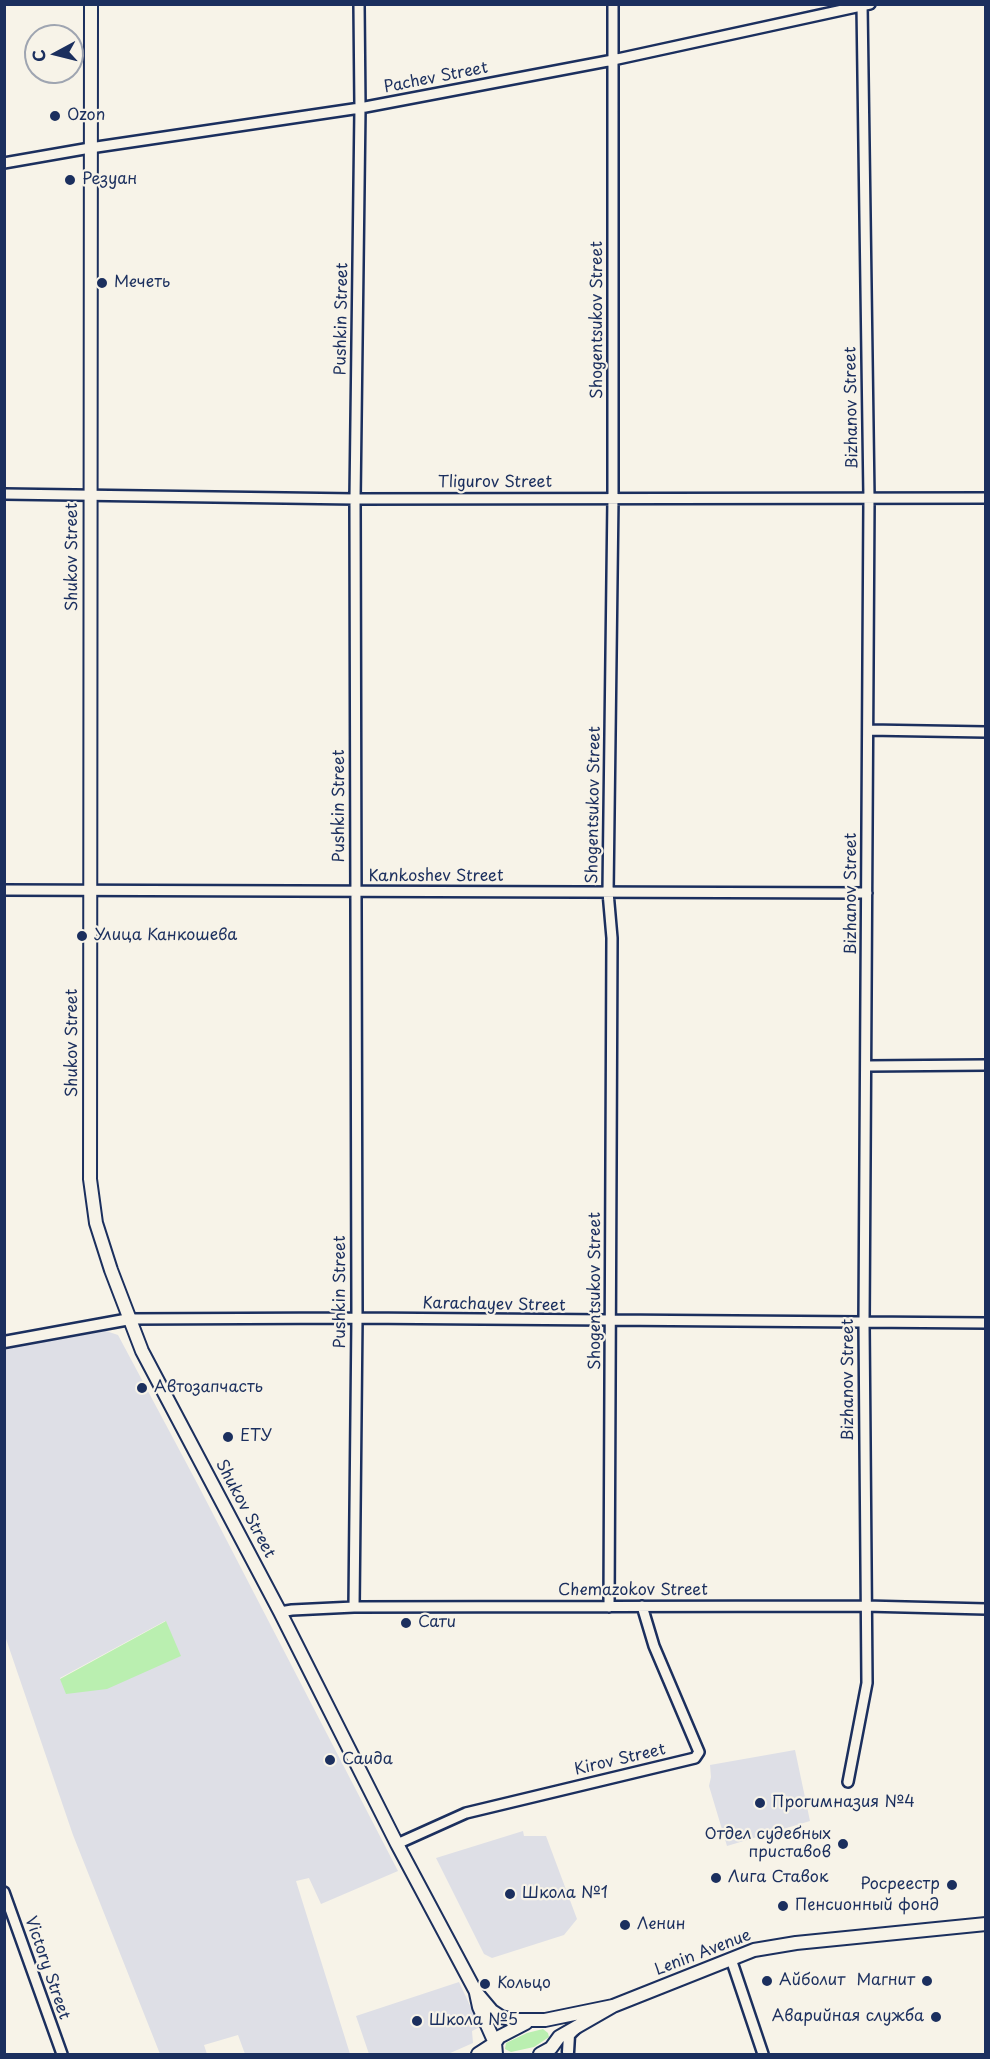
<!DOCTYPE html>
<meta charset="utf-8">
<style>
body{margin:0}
#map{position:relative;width:990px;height:2059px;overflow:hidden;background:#f7f3e8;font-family:"Playpen Sans",sans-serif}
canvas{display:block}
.frame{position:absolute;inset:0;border:6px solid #1b2f5e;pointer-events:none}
.north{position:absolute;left:24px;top:24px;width:60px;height:60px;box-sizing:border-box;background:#f7f3e8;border:2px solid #9fa5b1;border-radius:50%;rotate:263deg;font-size:16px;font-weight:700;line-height:24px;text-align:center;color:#1b2f5e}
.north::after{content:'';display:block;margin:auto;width:21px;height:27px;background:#1b2f5e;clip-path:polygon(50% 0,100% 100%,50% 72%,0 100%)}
</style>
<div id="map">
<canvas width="990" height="2059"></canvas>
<div class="frame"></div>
<div class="north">С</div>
</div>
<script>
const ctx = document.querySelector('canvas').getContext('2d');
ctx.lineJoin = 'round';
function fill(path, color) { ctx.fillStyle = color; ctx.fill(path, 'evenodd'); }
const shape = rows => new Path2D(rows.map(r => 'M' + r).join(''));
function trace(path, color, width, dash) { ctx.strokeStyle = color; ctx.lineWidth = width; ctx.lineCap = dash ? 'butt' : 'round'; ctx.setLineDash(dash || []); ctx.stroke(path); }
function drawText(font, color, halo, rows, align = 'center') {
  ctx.font = font + ' "Playpen Sans",sans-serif'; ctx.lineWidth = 4.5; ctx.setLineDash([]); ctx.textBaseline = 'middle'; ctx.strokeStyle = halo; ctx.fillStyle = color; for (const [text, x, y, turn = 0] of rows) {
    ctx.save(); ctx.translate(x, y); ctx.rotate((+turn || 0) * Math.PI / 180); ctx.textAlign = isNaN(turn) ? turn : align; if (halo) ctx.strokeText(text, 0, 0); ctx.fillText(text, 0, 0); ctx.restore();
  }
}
const built = shape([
 [106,1331,118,1335,197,1483,398,1871,321,1904,309,1878,296,1881,350,2054,245,2054,238,2035,204,2045,207,2054,160,2054,73,1835,5,1636,4,1349],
 [165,1621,180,1656,60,1679,60,1678],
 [795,1750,810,1821,727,1846,709,1786,711,1777,710,1765],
 [523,1831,524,1836,546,1836,577,1919,564,1935,492,1958,484,1954,436,1858],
 [459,1982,480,2027,472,2031,473,2043,448,2054,369,2054,356,2016]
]);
const green = shape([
 [166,1621,181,1656,107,1689,66,1694,60,1679],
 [543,2029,548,2033,549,2037,534,2047,511,2052,505,2049,506,2043,527,2033]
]);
const minor = shape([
 [4,163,90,148,360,108,613,60,870,4],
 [4,494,355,499,986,498],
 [868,730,986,732],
 [4,890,867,893],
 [867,1066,986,1065],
 [130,1319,357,1318,986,1323],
 [354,1607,357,1318,355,499,360,108,359,4],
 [609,1607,612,938,608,892,613,498,613,4],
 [280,1612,292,1610,354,1607,865,1606,986,1609],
 [848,1782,867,1683,864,1323,869,498,862,4],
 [397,1844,466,1813,695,1758,699,1752,654,1646,642,1606],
 [4,1892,62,2054],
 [731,1959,763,2054]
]);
const tertiary = shape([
 [4,1342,130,1319],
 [568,2052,569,2035,576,2028]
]);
const secondary = shape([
 [91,4,90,1179,96,1223,111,1270,142,1351,280,1612,397,1844,476,1992,492,2011,501,2017,515,2020,545,2020,613,2006],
 [476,1993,479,2007,495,2043,496,2054],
 [478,2054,495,2043,499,2037,526,2023],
 [540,2054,551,2048,559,2037,613,2006,754,1950,796,1943,986,1924]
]);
const markers = [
 [55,116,6,"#1b2f5e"],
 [70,180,6,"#1b2f5e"],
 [102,283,6,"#1b2f5e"],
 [82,936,6,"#1b2f5e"],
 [142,1388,6,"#1b2f5e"],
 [228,1437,6,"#1b2f5e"],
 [406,1623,6,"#1b2f5e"],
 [330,1760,6,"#1b2f5e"],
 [760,1803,6,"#1b2f5e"],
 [843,1844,6,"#1b2f5e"],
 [716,1878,6,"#1b2f5e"],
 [952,1885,6,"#1b2f5e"],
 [510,1894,6,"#1b2f5e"],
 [783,1906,6,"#1b2f5e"],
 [625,1925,6,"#1b2f5e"],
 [767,1981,6,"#1b2f5e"],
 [927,1981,6,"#1b2f5e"],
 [485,1984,6,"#1b2f5e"],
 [936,2017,6,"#1b2f5e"],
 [417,2021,6,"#1b2f5e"]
];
const streetNames = [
 ["Pachev Street",436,78,-11],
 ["Pushkin Street",342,319,-89],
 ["Shogentsukov Street",598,320,-90],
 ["Bizhanov Street",852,408,-91],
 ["Tligurov Street",495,483],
 ["Shukov Street",73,557,-90],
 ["Shogentsukov Street",594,805,-89],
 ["Pushkin Street",340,806,-90],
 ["Kankoshev Street",436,877],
 ["Bizhanov Street",852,894,-90],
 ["Shukov Street",73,1043,-90],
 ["Shogentsukov Street",596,1291,-90],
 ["Pushkin Street",341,1292,-90],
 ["Karachayev Street",494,1305,1],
 ["Bizhanov Street",849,1380,-90],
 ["Shukov Street",245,1509,62],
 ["Chemazokov Street",633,1591],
 ["Kirov Street",620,1760,-13],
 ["Lenin Avenue",703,1953,-21],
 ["Victory Street",47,1968,71]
];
const poiNames = [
 ["Ozon",67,116],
 ["Резуан",82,180],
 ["Мечеть",114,283],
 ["Улица Канкошева",94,936],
 ["Автозапчасть",154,1388],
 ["ЕТУ",240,1437],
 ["Сати",418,1623],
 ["Саида",342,1760],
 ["Прогимназия №4",772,1803],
 ["Отдел судебных",831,1835,"right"],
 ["приставов",831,1853,"right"],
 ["Лига Ставок",728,1878],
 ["Росреестр",940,1885,"right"],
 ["Школа №1",522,1894],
 ["Пенсионный фонд",795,1906],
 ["Ленин",637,1925],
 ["Айболит",779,1981],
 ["Магнит",915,1981,"right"],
 ["Кольцо",497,1984],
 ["Аварийная служба",924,2017,"right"],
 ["Школа №5",429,2021]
];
fill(built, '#dedfe6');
fill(green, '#baefb0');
trace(minor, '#1b2f5e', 14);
trace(tertiary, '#1b2f5e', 15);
trace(secondary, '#1b2f5e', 16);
trace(minor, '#f7f3e8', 9);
trace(tertiary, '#f7f3e8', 10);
trace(secondary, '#f7f3e8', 12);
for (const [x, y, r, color] of markers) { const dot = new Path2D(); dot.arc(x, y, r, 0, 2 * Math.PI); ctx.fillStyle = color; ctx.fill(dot); trace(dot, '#f7f3e8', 2); }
drawText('16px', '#1b2f5e', '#f7f3e8', streetNames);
drawText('16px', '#1b2f5e', '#f7f3e8', poiNames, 'left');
</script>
